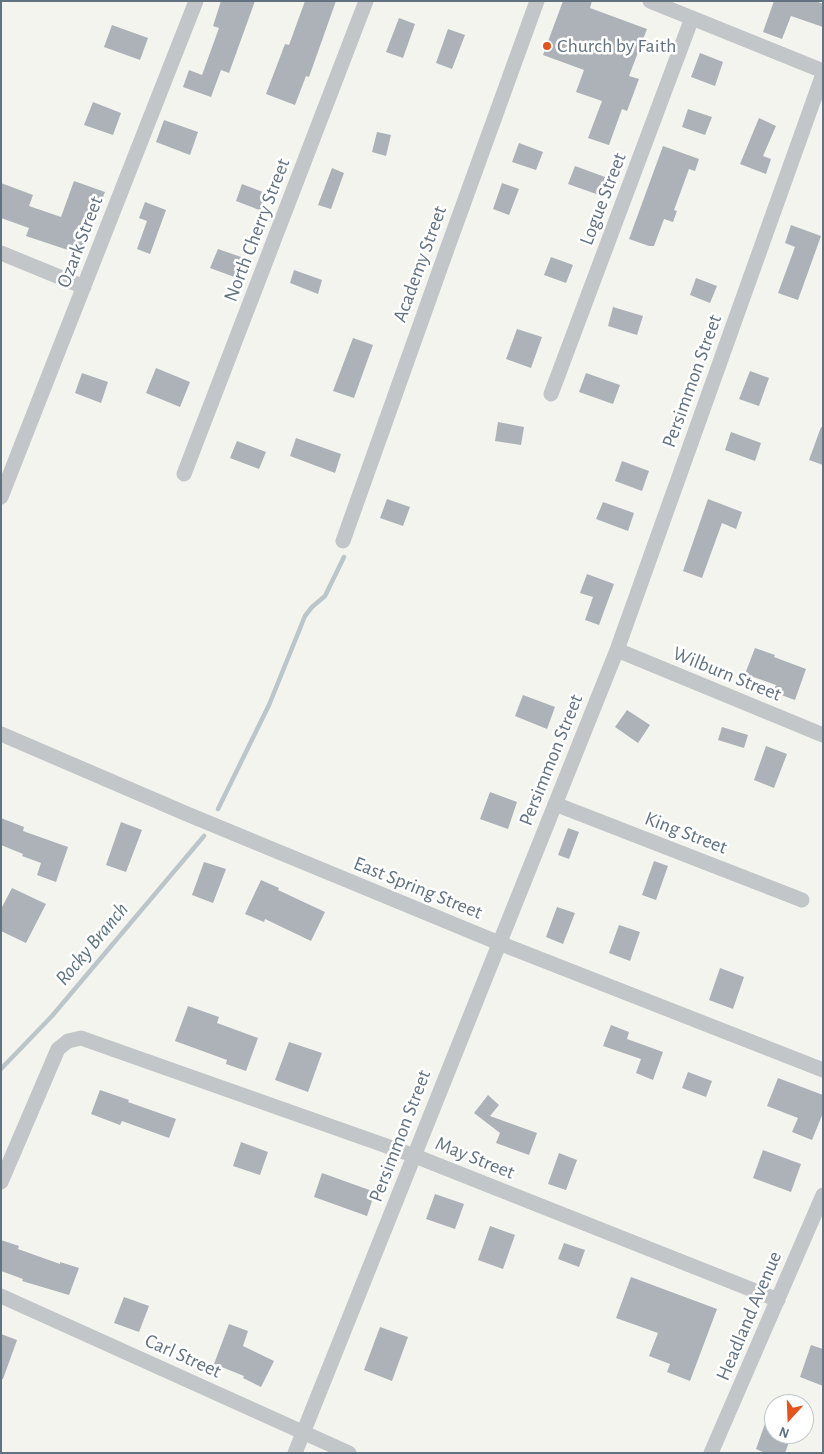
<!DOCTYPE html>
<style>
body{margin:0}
#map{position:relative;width:824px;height:1454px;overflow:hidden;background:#f4f4ef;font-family:"Alegreya Sans",sans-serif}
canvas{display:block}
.frame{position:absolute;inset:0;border:2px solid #627281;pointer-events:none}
.north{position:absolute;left:764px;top:1394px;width:50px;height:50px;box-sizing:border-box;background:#fff;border:1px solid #c0c7cd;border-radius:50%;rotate:200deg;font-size:14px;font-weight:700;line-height:20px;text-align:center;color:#627281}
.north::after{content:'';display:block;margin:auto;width:18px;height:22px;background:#e6521c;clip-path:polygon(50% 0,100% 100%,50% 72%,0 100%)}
</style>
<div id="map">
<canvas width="824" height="1454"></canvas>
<div class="frame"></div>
<div class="north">N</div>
</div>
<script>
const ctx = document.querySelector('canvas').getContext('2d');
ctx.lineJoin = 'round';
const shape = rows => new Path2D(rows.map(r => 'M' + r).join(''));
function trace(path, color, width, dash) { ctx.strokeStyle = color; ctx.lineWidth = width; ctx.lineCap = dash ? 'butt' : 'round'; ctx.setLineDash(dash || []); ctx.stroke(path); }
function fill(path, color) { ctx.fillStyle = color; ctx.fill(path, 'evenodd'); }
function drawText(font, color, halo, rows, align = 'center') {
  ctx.font = font + ' "Alegreya Sans",sans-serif'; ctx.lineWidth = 5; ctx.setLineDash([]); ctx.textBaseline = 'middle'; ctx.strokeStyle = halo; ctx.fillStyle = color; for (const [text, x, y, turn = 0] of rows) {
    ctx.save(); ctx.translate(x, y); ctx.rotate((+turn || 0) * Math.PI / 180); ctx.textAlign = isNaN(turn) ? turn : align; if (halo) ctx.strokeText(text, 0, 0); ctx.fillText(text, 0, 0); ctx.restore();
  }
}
const stream = shape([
 [218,809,269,705,305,616,312,607,325,596,344,557],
 [1,1069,52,1016,204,836]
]);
const building = shape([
 [221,1,255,1,229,73,221,70,211,97,183,87,189,70,202,75,219,28,213,26],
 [305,1,336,1,309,77,306,76,295,105,266,94,285,44,289,45],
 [563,1,592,1,590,8,647,29,629,76,639,79,627,111,622,109,609,145,588,138,602,101,576,92,584,70,543,55],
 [774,1,816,1,823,4,823,27,791,16,782,39,763,32],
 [399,18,415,24,403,58,386,52],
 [112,25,148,38,140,60,104,47],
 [448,29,465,35,452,69,436,63],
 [700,53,723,62,715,86,691,77],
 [93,102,121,113,113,135,84,125],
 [688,109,712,117,705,135,682,127],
 [759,118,776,126,763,156,771,159,766,174,740,164],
 [164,120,198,132,190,155,156,142],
 [377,132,391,135,386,156,372,152],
 [519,143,543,152,536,170,512,162],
 [663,146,699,159,695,171,689,169,674,210,677,211,673,222,664,219,654,246,649,246,629,239],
 [575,166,605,177,599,195,568,184],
 [332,168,344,173,331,209,318,205],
 [74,181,105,192,80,254,26,236,29,228,1,218,1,183,33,195,29,206,61,217],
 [502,183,519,189,509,215,493,209],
 [242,184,268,194,262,211,236,201],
 [145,202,166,210,150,254,137,249,147,221,139,218],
 [791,225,821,236,798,300,778,293,795,247,785,243],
 [218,249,244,258,237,278,210,268],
 [551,257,573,265,566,283,544,275],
 [294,270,322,280,318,294,290,283],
 [696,278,717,286,710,303,690,295],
 [613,307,643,316,637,335,608,326],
 [517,329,542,337,531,368,506,359],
 [353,338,373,345,354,398,333,391],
 [156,368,190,382,180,407,146,393],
 [750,371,769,378,759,406,739,399],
 [82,373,108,382,101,403,75,393],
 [586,373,620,385,613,404,579,392],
 [498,422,524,427,521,445,495,441],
 [821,427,823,428,823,465,809,460],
 [731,432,761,443,755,461,725,450],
 [296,438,341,454,335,473,290,456],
 [237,441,266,452,259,469,230,458],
 [622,461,649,471,642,491,615,481],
 [387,499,410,507,403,526,380,518],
 [708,499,742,512,736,529,722,523,702,578,683,571],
 [603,502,634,513,628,531,596,519],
 [587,574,614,584,599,625,585,620,593,597,580,593],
 [755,648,775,655,774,657,806,669,795,700,773,692,776,685,745,674],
 [523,695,555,707,547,729,515,716],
 [627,710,650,725,638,743,615,727],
 [722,727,748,735,744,748,718,740],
 [766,746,787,754,774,788,754,780],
 [490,792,517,802,508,829,480,819],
 [1,818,24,827,23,831,68,847,56,882,37,875,41,863,22,856,23,854,1,845],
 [121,822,142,830,126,872,106,865],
 [568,828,579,832,569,859,558,855],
 [654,861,668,866,656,900,642,895],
 [204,862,226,869,213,903,192,895],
 [261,880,279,888,278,890,325,912,311,941,265,919,264,922,245,914],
 [12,888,46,904,26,943,1,931,1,909],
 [557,907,575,913,563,944,546,937],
 [619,925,640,932,630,961,609,953],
 [720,968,744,977,733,1009,709,1000],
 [188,1006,219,1017,217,1023,258,1038,246,1071,226,1064,227,1060,175,1041],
 [611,1025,629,1032,627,1039,663,1052,653,1080,636,1073,641,1059,603,1046],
 [289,1042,322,1053,308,1092,275,1080],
 [688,1072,712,1081,706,1097,682,1088],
 [778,1078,823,1095,823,1113,812,1140,792,1132,798,1118,767,1106],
 [100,1090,129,1100,128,1102,176,1119,169,1138,122,1121,120,1125,91,1114],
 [488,1095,499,1105,490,1116,537,1133,529,1155,496,1143,500,1133,474,1113],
 [241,1142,268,1152,260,1175,233,1166],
 [763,1150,801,1164,791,1192,753,1178],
 [559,1153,577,1160,566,1190,548,1184],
 [322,1173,375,1192,367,1216,314,1197],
 [435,1194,464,1204,455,1229,426,1219],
 [490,1226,515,1235,503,1269,478,1260],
 [1,1240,19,1246,18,1249,60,1264,60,1262,79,1268,69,1295,22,1281,23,1279,1,1271],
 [564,1243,585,1250,579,1267,558,1259],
 [631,1277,717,1309,690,1381,667,1372,670,1364,649,1356,658,1333,616,1318],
 [124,1297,149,1306,139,1332,114,1323],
 [229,1324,248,1331,243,1346,274,1361,261,1387,243,1378,244,1376,214,1364],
 [380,1327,408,1337,392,1381,364,1370],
 [1,1334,17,1340,3,1379,1,1379],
 [811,1345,823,1349,823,1386,800,1377],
 [772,1404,774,1404,774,1434,792,1434,785,1453,765,1453,756,1449]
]);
const street = shape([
 [650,1,823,71],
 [1,253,84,287],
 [551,394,692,18],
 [184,474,366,1],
 [1,497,196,1],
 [343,541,446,252,537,1],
 [617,650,823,735],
 [1,734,187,814,499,943,823,1070],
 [555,804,802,900],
 [1,1182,58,1049,68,1041,81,1038,415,1156,778,1300],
 [1,1296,349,1453],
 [295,1453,617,650,823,74],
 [711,1453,823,1195]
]);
const markers = [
 [547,46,5,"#e6521c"]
];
const poiNames = [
 ["Church by Faith",557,46]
];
const streetNames = [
 ["Logue Street",603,199,-69],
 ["North Cherry Street",257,230,-69],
 ["Ozark Street",80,242,-69],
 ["Academy Street",420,264,-70],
 ["Persimmon Street",692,381,-70],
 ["Wilburn Street",727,674,22],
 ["Persimmon Street",551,760,-68],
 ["King Street",686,833,21],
 ["East Spring Street",418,888,22],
 ["Persimmon Street",400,1136,-69],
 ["May Street",475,1158,22],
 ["Headland Avenue",749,1316,-67],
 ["Carl Street",183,1356,24]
];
const waterNames = [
 ["Rocky Branch",92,944,-50]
];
trace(stream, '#bbc6cb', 4.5);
fill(building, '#acb2b8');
trace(street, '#c3c6c9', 15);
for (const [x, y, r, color] of markers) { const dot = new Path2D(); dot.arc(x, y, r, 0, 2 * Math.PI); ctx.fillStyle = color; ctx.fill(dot); trace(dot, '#fff', 2); }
drawText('20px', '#627281', '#fff', poiNames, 'left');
drawText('20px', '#627281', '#fff', streetNames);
drawText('italic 21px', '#5d757f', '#fff', waterNames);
</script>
